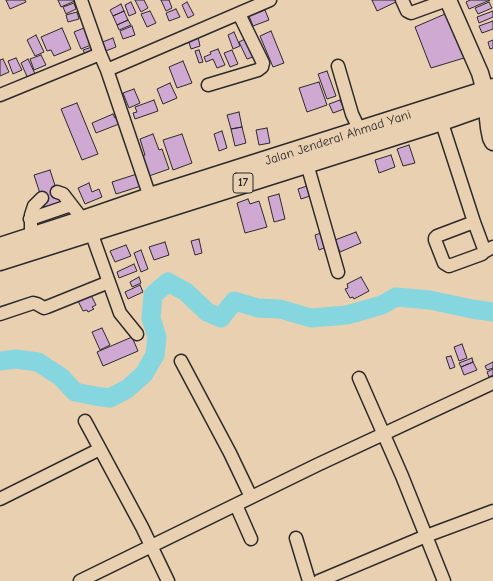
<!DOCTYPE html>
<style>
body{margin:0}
canvas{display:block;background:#e9d0b1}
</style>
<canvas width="493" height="581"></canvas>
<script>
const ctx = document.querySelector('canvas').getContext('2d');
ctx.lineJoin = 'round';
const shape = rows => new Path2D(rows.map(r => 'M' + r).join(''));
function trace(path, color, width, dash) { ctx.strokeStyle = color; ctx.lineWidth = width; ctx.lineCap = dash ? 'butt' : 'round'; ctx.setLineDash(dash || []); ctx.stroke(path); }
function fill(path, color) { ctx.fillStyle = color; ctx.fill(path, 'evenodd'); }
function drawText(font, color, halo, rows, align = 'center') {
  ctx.font = font + ' "Comic Neue",sans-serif'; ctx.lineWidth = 3; ctx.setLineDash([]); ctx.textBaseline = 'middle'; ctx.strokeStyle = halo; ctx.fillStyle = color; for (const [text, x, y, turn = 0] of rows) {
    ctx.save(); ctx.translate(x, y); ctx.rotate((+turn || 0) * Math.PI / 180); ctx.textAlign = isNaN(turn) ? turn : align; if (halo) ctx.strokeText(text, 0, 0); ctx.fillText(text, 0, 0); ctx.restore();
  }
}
const river = shape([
 [0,361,16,359,38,362,61,377,75,392,95,396,110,398,127,389,144,374,155,355,157,337,151,318,153,295,168,282,186,292,207,312,221,318,234,301,258,308,280,309,311,318,347,315,382,305,396,297,430,300,472,309,493,312]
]);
const building = shape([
 [6,0,25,0,26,2,10,9,6,0],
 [58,0,77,0,61,7,58,0],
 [135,0,144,0,148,8,141,12,135,0],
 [161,0,169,0,172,8,166,11,161,0],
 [372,0,398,0,398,1,377,11,372,0],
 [470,0,490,0,469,9,466,2,470,0],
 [131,2,136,13,129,16,125,5,131,2],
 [187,2,194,15,188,18,182,5,187,2],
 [489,2,492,8,478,14,475,8,489,2],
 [74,3,76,9,66,14,63,7,74,3],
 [121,4,124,11,113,16,110,10,121,4],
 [176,9,180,17,169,21,166,13,176,9],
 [265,10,269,20,253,26,249,16,265,10],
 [124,11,128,20,117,25,113,16,124,11],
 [150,11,156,23,147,27,141,14,150,11],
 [493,11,493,17,479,23,477,17,493,11],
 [77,12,79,19,68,22,66,15,77,12],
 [445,14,464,58,431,68,415,27,445,14],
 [128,20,131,25,119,30,117,25,128,20],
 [493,21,493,29,482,33,479,26,493,21],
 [132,26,135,35,123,39,120,31,132,26],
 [62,28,71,49,54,56,51,50,47,51,41,37,62,28],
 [84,28,91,45,81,49,74,32,84,28],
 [271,31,284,63,273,67,260,36,271,31],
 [234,32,240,46,233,49,228,35,234,32],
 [36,35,44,52,35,56,27,40,36,35],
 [198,37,200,46,191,49,188,39,198,37],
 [113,38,116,47,103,52,100,43,113,38],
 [245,39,253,57,247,59,239,42,245,39],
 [493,40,493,48,490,49,488,42,493,40],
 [92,47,94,52,86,56,83,50,92,47],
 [218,49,225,65,217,68,213,59,206,62,204,57,211,54,210,52,218,49],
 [199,50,203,62,199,63,195,51,199,50],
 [232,50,238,64,230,67,224,53,232,50],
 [41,55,46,65,34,70,30,59,41,55],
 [16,58,22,70,13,74,8,61,16,58],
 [3,59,9,72,0,76,0,60,3,59],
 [28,59,37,78,29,81,21,63,28,59],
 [183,61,192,83,177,88,169,67,183,61],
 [327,71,336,96,327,99,318,74,327,71],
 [319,82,327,105,307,112,299,88,319,82],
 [170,83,177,98,163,104,157,89,170,83],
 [134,89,140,103,129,108,123,93,134,89],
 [154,100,158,111,135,119,133,113,137,112,135,107,154,100],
 [340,100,344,109,333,113,329,104,340,100],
 [77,103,98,154,82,160,61,109,77,103],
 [239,112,242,127,231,129,227,115,239,112],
 [113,114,115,118,116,118,119,124,96,133,92,123,113,114],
 [242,127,246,143,235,146,231,129,242,127],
 [267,128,270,143,259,145,256,130,267,128],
 [222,131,227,148,219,151,214,134,222,131],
 [153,134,159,150,162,149,169,169,149,176,142,156,145,155,140,139,153,134],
 [182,134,192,163,173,170,163,140,182,134],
 [409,145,415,163,403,166,397,149,409,145],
 [391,155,395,167,379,173,375,160,391,155],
 [50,170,62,207,46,212,34,175,50,170],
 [137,174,141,186,116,194,112,182,137,174],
 [89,183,92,192,99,189,102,197,85,204,78,188,89,183],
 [310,185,313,195,301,199,298,189,310,185],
 [279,194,285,219,274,222,268,197,279,194],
 [248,199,250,204,259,201,267,227,245,233,237,203,248,199],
 [324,232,329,246,319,250,315,235,324,232],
 [356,232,361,243,340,252,335,240,356,232],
 [199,239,202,253,195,255,191,241,199,239],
 [165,242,169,255,154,260,149,247,165,242],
 [126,245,131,256,115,262,110,251,126,245],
 [141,250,148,269,141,272,134,253,141,250],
 [134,264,137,271,119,278,117,272,134,264],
 [139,277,141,283,132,287,130,282,139,277],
 [361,277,369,291,354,299,353,297,350,298,345,289,348,288,347,284,361,277],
 [140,285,143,292,128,299,125,292,140,285],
 [91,295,96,305,92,307,94,309,88,312,87,310,83,311,78,301,91,295],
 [102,328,110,345,100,350,92,332,102,328],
 [132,337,138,351,103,366,97,352,132,337],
 [462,344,467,358,459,361,454,347,462,344],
 [451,356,455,367,450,369,446,357,451,356],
 [472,358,473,362,461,367,459,363,472,358],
 [473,362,477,370,464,375,461,367,473,362],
 [493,362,493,368,487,370,485,366,493,362],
 [493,369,493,375,489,377,487,372,493,369]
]);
const minor = shape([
 [81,0,100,54,107,70,150,197],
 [402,0,407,11,411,13,447,0],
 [338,66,352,114,360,131],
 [107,70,270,0],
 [208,85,258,70,262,67,263,63,239,14],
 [0,95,100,54],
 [439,114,474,222,484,249,484,252],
 [307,164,338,272],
 [57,192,63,194,83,220,91,232,120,313,137,334],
 [30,219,71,205],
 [474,222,437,236,435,238,435,240,444,263,449,266,482,254,484,252,493,247],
 [33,243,31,237,31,215,34,206,42,198],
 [0,314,33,303,37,304,44,308,47,307,109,282],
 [181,361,230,453,251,497],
 [359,378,402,476,444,581],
 [85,421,142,527,168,581],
 [0,499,100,449],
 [236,505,251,539],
 [296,538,309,581],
 [80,581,317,465,493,383],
 [319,581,426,536,493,511]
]);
const major = shape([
 [448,0,480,73,485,91,489,128,491,138,493,142]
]);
const highway = shape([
 [0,247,83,220,150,197,493,88],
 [0,261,442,121,493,103]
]);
const shields = [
 [243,183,20]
];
const shieldNames = [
 ["17",243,183]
];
const streetNames = [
 ["Jalan Jenderal Ahmad Yani",338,138,-18]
];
trace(river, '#85d6de', 19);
fill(building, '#cfa9d1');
trace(building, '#2b2b2b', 1);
trace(minor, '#2b2b2b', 15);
trace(major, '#2b2b2b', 19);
trace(highway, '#2b2b2b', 21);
trace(minor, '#e9d0b1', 12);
trace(major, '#e9d0b1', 16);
trace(highway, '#e9d0b1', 18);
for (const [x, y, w] of shields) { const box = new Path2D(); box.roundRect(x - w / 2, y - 10, w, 20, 3); ctx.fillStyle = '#e9d0b1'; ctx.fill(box); trace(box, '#2b2b2b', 1); }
drawText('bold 12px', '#2b2b2b', null, shieldNames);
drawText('13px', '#2b2b2b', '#e9d0b1', streetNames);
</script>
